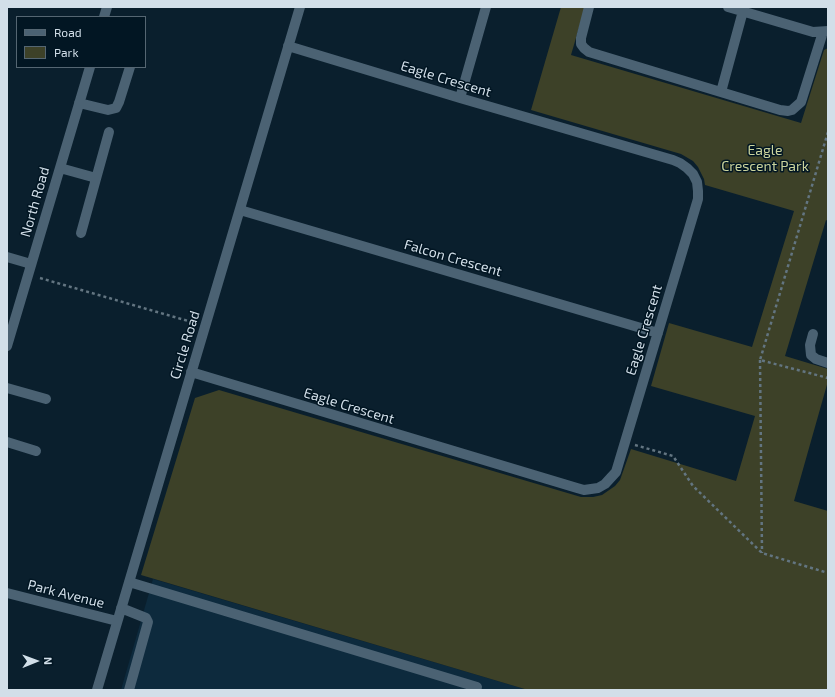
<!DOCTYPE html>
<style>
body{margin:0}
#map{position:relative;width:835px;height:697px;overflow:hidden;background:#0a1f2d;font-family:"Exo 2",sans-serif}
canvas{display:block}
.frame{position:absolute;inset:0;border:8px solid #d2dfe9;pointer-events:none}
.legend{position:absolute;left:16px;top:16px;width:130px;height:52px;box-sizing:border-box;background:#021623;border:1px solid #556672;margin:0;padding:5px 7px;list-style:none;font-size:12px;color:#d2dfe9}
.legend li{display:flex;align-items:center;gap:8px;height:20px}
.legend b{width:20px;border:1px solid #556672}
.north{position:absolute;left:16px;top:641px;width:40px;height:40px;-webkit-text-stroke:3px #021623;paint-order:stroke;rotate:89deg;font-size:11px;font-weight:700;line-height:16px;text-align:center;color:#d2dfe9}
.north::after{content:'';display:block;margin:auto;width:14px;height:18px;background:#d2dfe9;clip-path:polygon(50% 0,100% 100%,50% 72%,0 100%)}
</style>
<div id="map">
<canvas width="835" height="697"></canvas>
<div class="frame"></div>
<ul class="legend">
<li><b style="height:5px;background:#4b6273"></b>Road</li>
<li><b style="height:11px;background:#3d4128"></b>Park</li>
</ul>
<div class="north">N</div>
</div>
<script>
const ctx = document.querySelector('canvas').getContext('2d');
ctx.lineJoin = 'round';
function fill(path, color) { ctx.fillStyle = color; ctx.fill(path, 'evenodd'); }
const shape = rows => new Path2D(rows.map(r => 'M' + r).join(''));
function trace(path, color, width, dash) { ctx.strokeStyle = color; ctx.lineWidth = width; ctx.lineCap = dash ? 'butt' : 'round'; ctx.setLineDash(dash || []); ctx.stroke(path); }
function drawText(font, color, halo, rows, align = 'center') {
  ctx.font = font + ' "Exo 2",sans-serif'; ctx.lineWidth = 3; ctx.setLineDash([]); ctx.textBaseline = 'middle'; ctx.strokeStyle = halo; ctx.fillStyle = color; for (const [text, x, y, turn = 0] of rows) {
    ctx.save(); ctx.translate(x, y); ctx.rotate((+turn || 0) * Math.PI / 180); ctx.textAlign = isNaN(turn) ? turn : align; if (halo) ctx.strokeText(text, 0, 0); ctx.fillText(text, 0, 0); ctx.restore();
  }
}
const built = shape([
 [153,579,528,690,121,690]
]);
const green = shape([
 [561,7,585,7,571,55,801,123,824,50,828,48,828,221,826,220,785,356,828,369,828,381,794,501,828,511,828,690,528,690,141,575,195,398,219,390,581,497,593,497,602,495,615,486,620,480,631,449,736,481,755,416,651,386,669,323,752,347,794,211,705,185,704,179,698,167,693,161,681,154,531,110]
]);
const path = shape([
 [828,132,760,360,828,378],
 [40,278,195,323],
 [760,360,762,553],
 [635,445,673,456,693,486,762,553,828,573]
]);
const minor = shape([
 [589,7,581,38,581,44,584,48,589,52,780,110,788,111,792,110,801,102,823,32],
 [728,7,813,32,828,31],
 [104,17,107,7],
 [721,92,743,11],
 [460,98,486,7],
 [79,103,108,110,116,108,119,102,130,67],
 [60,168,96,178],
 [240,210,658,333],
 [81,233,109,132],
 [7,257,31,264],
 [813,334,810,345,811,355,816,359,828,363],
 [7,346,90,67],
 [191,372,577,488,584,490,598,488,605,484,616,472,698,199,698,191,697,182,693,174,687,168,680,163,673,160,460,98,288,46],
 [7,388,46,399],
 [7,442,36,451],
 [129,582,477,687],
 [7,593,117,621],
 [121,608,146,618,148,622,129,690],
 [97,690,300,7]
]);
const streetNames = [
 ["Eagle Crescent",446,79,17],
 ["North Road",35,202,-74],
 ["Falcon Crescent",453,258,16],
 ["Eagle Crescent",644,330,-73],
 ["Circle Road",185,345,-73],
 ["Eagle Crescent",349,406,17],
 ["Park Avenue",66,594,14]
];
const parkNames = [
 ["Eagle",765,150],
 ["Crescent Park",765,166]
];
fill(built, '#0d2a3d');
fill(green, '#3d4128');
trace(path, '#637581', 2.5, [3, 3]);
trace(minor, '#4b6273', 10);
drawText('14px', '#d2dfe9', '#021623', streetNames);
drawText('14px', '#cbd49d', '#021623', parkNames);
</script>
